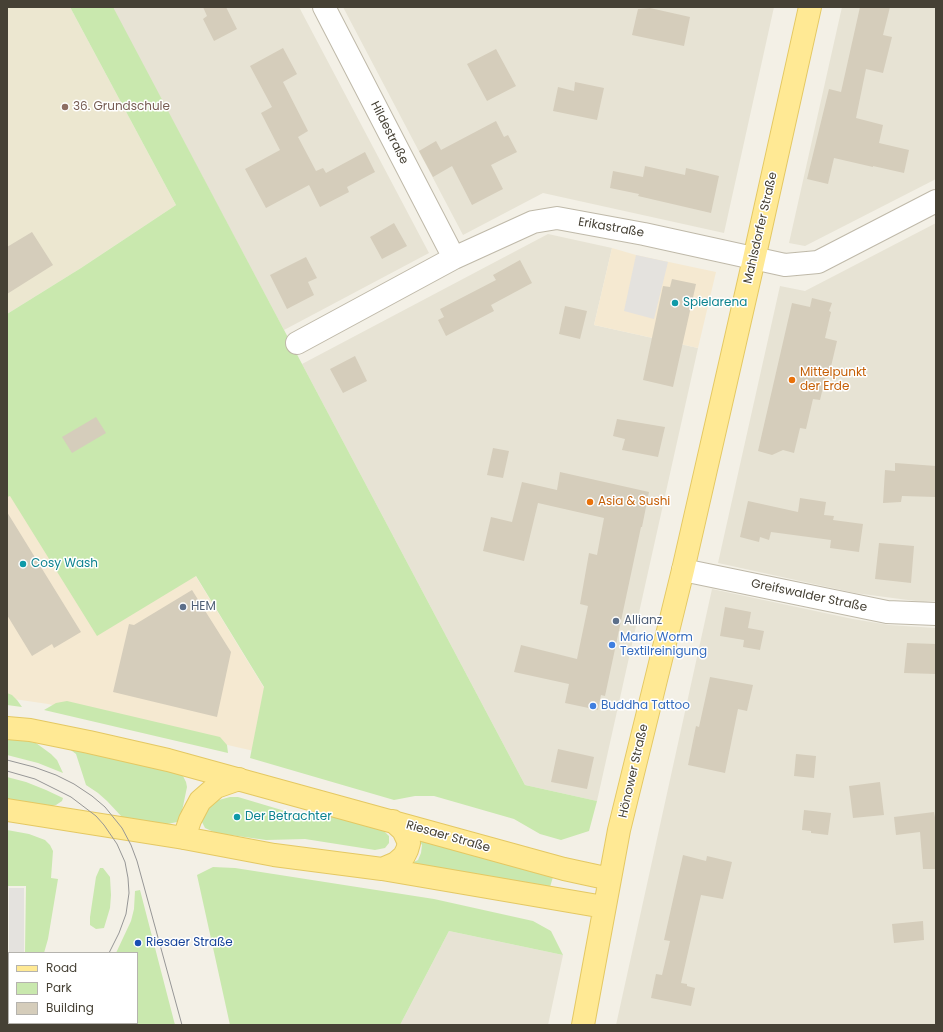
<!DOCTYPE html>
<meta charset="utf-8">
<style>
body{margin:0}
#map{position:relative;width:943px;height:1032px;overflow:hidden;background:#f3f0e6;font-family:Poppins,sans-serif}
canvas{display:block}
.frame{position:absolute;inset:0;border:8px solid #464135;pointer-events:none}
.legend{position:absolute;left:8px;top:952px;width:130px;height:72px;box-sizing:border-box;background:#fff;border:1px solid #b5b3ae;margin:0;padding:5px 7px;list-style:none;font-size:12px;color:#464135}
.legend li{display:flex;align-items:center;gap:8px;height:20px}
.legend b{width:20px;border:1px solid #b5b3ae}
</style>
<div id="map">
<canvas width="943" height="1032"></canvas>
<div class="frame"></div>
<ul class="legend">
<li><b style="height:5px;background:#ffe994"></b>Road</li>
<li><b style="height:11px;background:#c9e8ae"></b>Park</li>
<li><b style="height:11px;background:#d5cdbb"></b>Building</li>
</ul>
</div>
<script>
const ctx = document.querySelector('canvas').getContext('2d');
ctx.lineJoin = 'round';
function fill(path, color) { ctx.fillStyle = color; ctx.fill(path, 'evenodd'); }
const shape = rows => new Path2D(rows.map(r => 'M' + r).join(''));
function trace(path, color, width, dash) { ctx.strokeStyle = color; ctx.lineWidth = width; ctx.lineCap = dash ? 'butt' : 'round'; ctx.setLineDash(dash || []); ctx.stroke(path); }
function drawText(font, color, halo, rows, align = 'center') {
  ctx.font = font + ' Poppins,sans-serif'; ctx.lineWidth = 3; ctx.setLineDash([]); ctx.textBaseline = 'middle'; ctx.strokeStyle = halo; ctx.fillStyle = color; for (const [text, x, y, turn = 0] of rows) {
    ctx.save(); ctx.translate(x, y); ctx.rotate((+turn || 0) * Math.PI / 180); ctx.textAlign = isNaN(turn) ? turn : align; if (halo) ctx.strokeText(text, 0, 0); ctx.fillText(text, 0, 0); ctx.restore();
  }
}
const residential = shape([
 [112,7,299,7,429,253,284,330],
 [343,7,774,7,724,233,543,193,463,235],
 [842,7,936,7,936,179,805,246,789,243],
 [936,223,936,601,923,602,855,593,718,563,780,286,805,291],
 [548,234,612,248,594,325,698,348,597,801,525,785,302,364],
 [712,589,853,619,889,625,936,628,936,1025,616,1025],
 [449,931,563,955,548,1025,400,1025]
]);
const commercial = shape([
 [612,248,636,255,716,272,698,348,594,325],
 [7,491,195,575,277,709,267,754,48,704,7,698]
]);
const education = shape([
 [7,7,70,7,176,205,81,268,7,314]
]);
const green = shape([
 [70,7,113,7,525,785,597,801,589,831,561,840,540,834,514,819,434,796,415,796,394,800,250,758,264,687,196,576,97,636,10,496,7,497,7,314,81,268,176,205],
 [7,693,12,695,17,700,22,707,7,705],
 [67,701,220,737,227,745,228,753,44,710,56,703],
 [7,737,36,743,51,754,57,760,63,773,38,763,7,755],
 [68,748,177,772,183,776,186,782,187,787,181,816,177,822,163,825,122,817,107,801,98,793,86,785,76,754],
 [7,777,26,782,46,790,63,798,62,801,56,805,49,807,7,800],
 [230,797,238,797,295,814,340,817,383,830,389,836,389,843,385,848,375,850,305,839,266,840,216,833,205,828,201,820,201,816,215,801],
 [7,830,29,834,45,840,50,845,53,851,51,878,58,879,48,939,44,953,25,953,26,886,7,886],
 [418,839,553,877,550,887,409,864,418,860,421,853,422,845],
 [213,867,235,868,434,899,533,921,551,931,563,955,449,931,400,1025,230,1025,197,875],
 [100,868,103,868,110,877,111,895,110,908,104,928,96,929,90,925,90,917,96,877],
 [140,890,175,1025,75,1025,77,1023,137,1023,137,953,116,953,131,921,134,909,135,891]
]);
const parking = shape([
 [636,255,668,262,654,319,624,311],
 [9,888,24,888,24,953,9,953]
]);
const building = shape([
 [203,7,226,7,237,29,214,41,203,19,207,16],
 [860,7,890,7,883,35,892,37,883,73,866,69,856,118,883,125,879,143,909,150,904,173,873,166,873,167,834,158,828,184,807,179,829,89,841,92],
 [650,8,690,17,684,46,632,35,638,9],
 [283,48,297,74,283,82,308,131,298,137,316,171,323,168,326,173,365,152,375,172,347,187,349,192,320,207,309,185,266,208,245,169,280,150,261,113,272,107,250,66],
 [496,49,516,86,487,101,467,64],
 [575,82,604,88,597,120,553,111,558,87,574,91],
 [496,121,504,137,508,135,517,152,491,165,503,189,472,205,452,166,433,177,419,151,436,141,441,150],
 [645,166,685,175,686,168,719,176,711,213,638,196,639,194,610,188,613,171,643,177],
 [394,223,407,246,382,259,370,237],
 [32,232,53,265,7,294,7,247],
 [306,257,317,278,308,282,314,295,287,309,270,275],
 [520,260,532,283,491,305,494,311,446,336,438,320,444,317,440,309,496,280,493,275],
 [672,279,696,284,673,387,643,380,663,286,670,287],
 [812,298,832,303,829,311,831,312,825,338,837,341,829,375,826,375,820,400,813,399,806,429,800,428,794,453,783,450,772,455,758,451,792,303,810,307],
 [565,306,587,311,580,339,559,334],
 [355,356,367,381,343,393,330,369],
 [96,417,106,433,72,453,62,437],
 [617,419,665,427,658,457,622,450,625,439,613,436],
 [493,448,509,451,503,478,487,475],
 [895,463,936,466,936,497,902,496,901,502,883,503,885,470,895,471],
 [560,472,649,492,642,527,641,527,605,696,601,695,598,710,565,703,569,684,514,672,521,645,577,659,588,606,580,604,589,553,597,555,604,518,538,503,524,561,483,551,491,517,512,522,522,482,557,490],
 [800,498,826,502,824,515,834,516,833,520,863,524,859,552,830,548,831,540,771,532,769,540,760,537,759,542,740,537,748,501,798,512],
 [7,512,81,632,54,648,52,644,32,656,7,615],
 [879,543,914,546,911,583,875,579],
 [192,590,231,652,217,717,113,692,129,624,134,625],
 [725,607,751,612,748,628,764,631,760,650,743,647,744,640,720,636],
 [907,643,936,644,936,674,904,673],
 [710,677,753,685,747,711,738,709,725,773,688,765,696,726,699,727],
 [558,749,594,757,587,789,551,782],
 [796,754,816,756,814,778,794,776],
 [880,782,884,815,853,818,849,786],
 [804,810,831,813,828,835,811,833,811,831,802,830],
 [934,812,936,823,936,869,923,869,920,832,896,835,894,817],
 [683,855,706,861,707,856,732,862,723,899,701,895,681,983,687,984,687,986,695,988,691,1006,651,998,656,974,662,975,670,941,664,940],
 [923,921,924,940,894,943,892,924]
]);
const minor = shape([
 [324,7,454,258],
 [297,343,454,258,533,222,557,218,644,234,785,265,818,262,936,201],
 [683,570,887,612,936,614]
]);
const major = shape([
 [7,728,30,730,89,742,168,760,564,869,610,879],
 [7,810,184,838,274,855,382,869,604,907],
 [184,838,190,820,200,801,216,787,239,779],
 [382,869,396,863,404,856,407,850,409,843,403,830,393,821],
 [583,1025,619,830,683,570,754,259,810,7]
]);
const tram = shape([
 [7,760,34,767,56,775,74,784,92,796,105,807,122,828,131,845,137,861,182,1025],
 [7,771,35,779,71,797,96,816,104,825,117,844,125,862,128,878,129,893,126,914,119,933,109,953],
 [68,1025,69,1023]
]);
const markers = [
 [65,107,4,"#8d6e63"],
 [675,303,4,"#0f9aa8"],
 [792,380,4,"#e8710a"],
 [590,502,4,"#e8710a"],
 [23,564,4,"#0f9aa8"],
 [183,607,4,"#5c6f8a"],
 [616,621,4,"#5c6f8a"],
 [612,645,4,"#3f7fe0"],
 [593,706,4,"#3f7fe0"],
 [237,817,4,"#0f9aa8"],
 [138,943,4,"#1a4fb4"]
];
const educationNames = [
 ["36. Grundschule",73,107]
];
const streetNames = [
 ["Hildestraße",389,133,63],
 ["Erikastraße",611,228,10],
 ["Mahlsdorfer Straße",761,228,-77],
 ["Greifswalder Straße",809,596,12],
 ["Hönower Straße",634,771,-77],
 ["Riesaer Straße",448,837,16]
];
const cultureNames = [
 ["Spielarena",683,303],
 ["Cosy Wash",31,564],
 ["Der Betrachter",245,817]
];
const foodNames = [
 ["Mittelpunkt",800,373],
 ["der Erde",800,387],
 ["Asia & Sushi",598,502]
];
const serviceNames = [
 ["HEM",191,607],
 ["Allianz",624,621]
];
const shopNames = [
 ["Mario Worm",620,638],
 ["Textilreinigung",620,652],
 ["Buddha Tattoo",601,706]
];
const transitNames = [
 ["Riesaer Straße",146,943]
];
fill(residential, '#e7e3d4');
fill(commercial, '#f5e9d1');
fill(education, '#ece7d0');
fill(green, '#c9e8ae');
fill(parking, '#e4e2de');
fill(building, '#d5cdbb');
trace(minor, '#bfb9a9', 24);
trace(major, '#e4c863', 24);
trace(minor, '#fff', 22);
trace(major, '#ffe994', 22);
trace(tram, '#969696', 1);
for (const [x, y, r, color] of markers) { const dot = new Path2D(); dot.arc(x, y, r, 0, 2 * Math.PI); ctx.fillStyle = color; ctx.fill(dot); trace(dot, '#fff', 1.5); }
drawText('12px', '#785e54', '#fff', educationNames, 'left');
drawText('12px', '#464135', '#fff', streetNames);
drawText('12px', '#0d838f', '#fff', cultureNames, 'left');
drawText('12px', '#c56008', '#fff', foodNames, 'left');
drawText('12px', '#4e5e75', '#fff', serviceNames, 'left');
drawText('12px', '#366cbe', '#fff', shopNames, 'left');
drawText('12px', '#164399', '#fff', transitNames, 'left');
</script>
